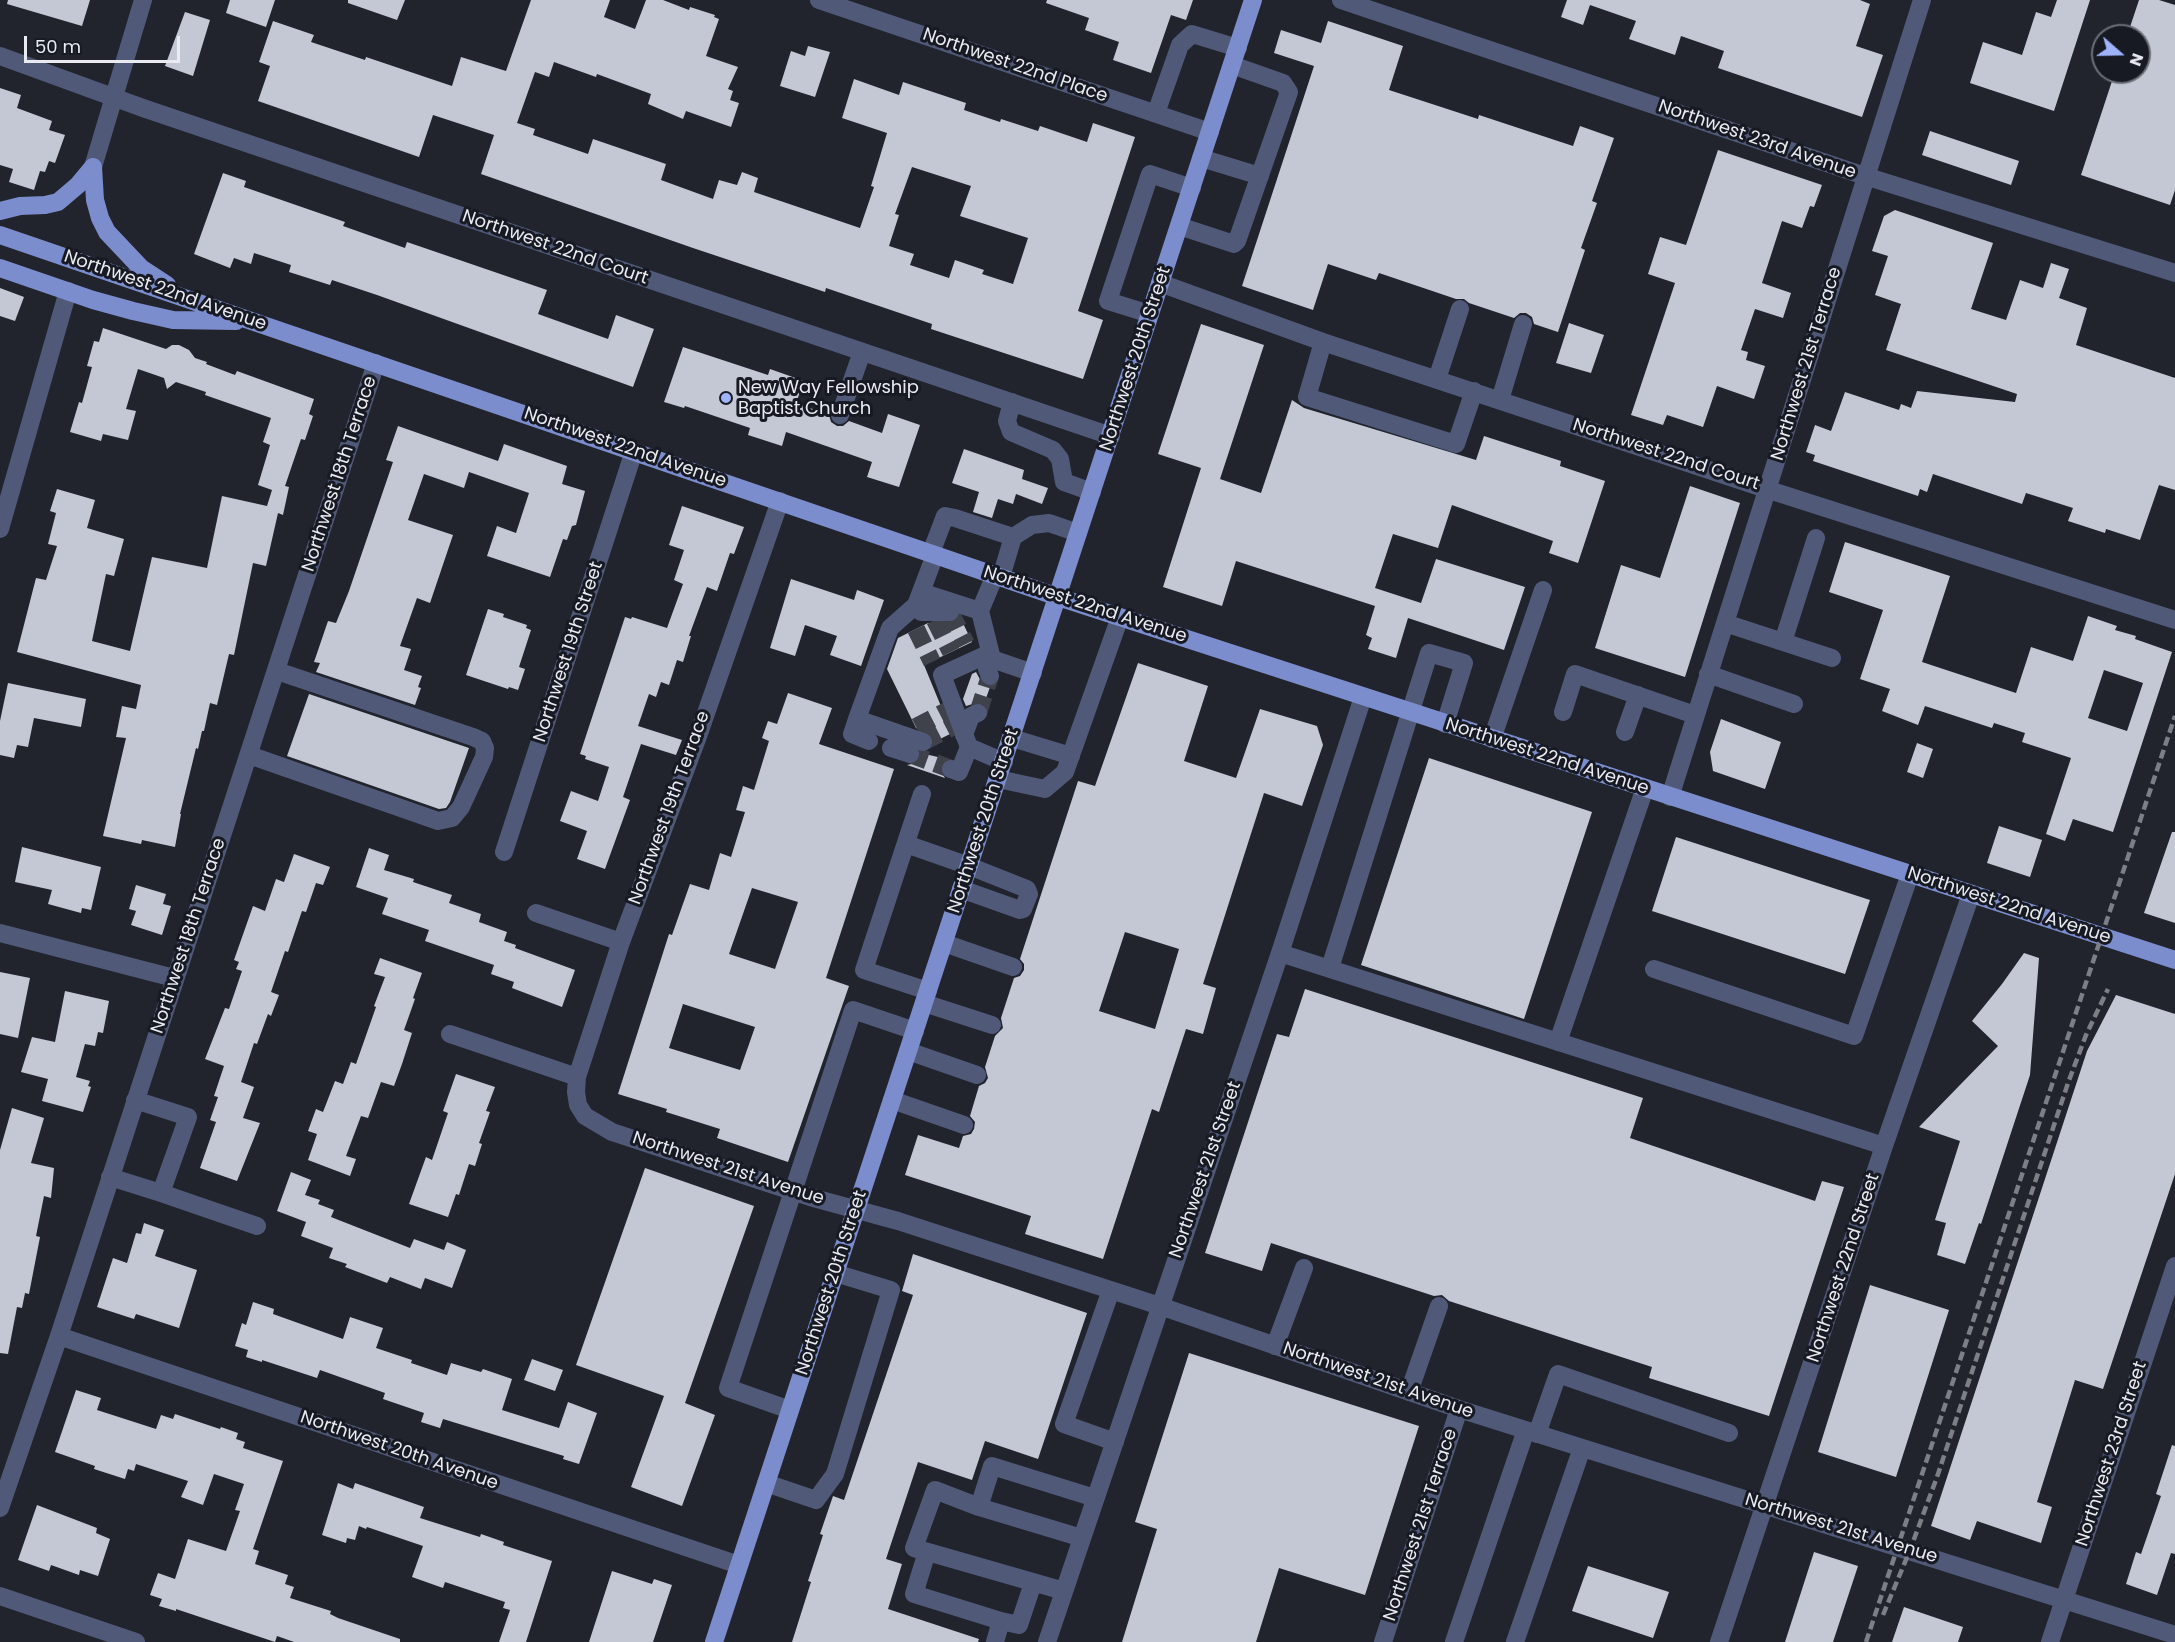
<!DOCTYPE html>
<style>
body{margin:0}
#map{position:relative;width:2175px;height:1642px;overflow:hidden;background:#21242d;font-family:Poppins,sans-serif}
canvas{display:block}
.north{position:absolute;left:2091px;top:24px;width:60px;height:60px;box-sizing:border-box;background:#171a23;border:2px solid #6b6e75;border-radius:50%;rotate:110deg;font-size:16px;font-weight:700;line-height:24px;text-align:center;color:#e9ebf1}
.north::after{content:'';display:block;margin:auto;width:21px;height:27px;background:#9fb3fd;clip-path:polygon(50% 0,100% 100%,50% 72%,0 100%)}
.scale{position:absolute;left:24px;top:36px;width:156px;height:27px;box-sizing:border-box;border:3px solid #e9ebf1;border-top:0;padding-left:8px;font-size:18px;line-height:21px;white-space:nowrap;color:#e9ebf1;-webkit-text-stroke:4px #171a23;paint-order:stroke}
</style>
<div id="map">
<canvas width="2175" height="1642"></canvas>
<div class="north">N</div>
<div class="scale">50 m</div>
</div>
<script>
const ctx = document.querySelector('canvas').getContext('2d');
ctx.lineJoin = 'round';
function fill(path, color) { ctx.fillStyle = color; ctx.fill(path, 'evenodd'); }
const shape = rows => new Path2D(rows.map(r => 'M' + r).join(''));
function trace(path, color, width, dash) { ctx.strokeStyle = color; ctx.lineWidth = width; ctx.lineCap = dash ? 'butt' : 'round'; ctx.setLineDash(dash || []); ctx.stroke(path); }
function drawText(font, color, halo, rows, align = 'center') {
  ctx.font = font + ' Poppins,sans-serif'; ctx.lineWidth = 6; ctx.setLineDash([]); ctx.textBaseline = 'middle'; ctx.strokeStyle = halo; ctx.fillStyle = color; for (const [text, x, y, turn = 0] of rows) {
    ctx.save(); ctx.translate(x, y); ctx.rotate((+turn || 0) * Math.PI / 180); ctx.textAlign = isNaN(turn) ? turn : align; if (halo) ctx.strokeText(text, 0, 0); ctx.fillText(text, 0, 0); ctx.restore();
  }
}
const building = shape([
 [8,0,90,0,82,26,7,4],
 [230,0,275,0,266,27,226,13],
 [348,0,405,0,397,20,348,3],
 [531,0,610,0,604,17,635,29,646,0,663,0,689,10,690,7,715,15,714,17,719,19,706,56,738,67,728,89,733,91,730,100,739,103,731,127,686,111,683,119,648,104,651,94,597,74,596,77,554,62,549,77,535,72,517,123,535,129,533,135,588,154,593,139,666,164,661,180,713,199,719,180,737,185,742,172,758,178,754,192,860,228,874,187,871,186,887,133,842,118,854,79,899,95,903,82,966,103,964,110,1000,122,1001,119,1038,131,1040,126,1087,142,1093,123,1135,137,1078,311,1103,320,1083,379,931,329,932,324,882,307,826,288,825,292,693,248,481,174,494,135,433,115,419,157,258,101,270,66,259,62,273,21,314,35,311,42,365,60,366,57,452,86,461,57,506,71],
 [912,167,971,186,960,216,1028,238,1013,284,982,274,984,270,955,260,949,278,910,265,914,254,889,246,899,215,895,214],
 [1047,0,1193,0,1186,20,1171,15,1151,73,1113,60,1119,42,1085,30,1089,18,1046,3],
 [1567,0,1860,0,1870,4,1856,46,1883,55,1862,117,1718,68,1724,51,1681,36,1675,55,1629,39,1636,21,1590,5,1583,25,1561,17],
 [2057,0,2090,0,2054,111,1970,83,1983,42,2022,55,2036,12,2051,17],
 [2139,0,2159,0,2175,5,2175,190,2170,205,2081,175,2115,72,2139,72,2139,36,2127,36],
 [185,12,210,20,193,76,165,66],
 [1328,21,1403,46,1389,90,1478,119,1479,115,1573,146,1580,126,1614,138,1592,201,1597,203,1581,248,1585,250,1558,332,1534,324,1532,317,1526,313,1520,313,1514,318,1469,303,1464,299,1456,299,1379,273,1376,280,1328,264,1313,310,1242,286,1314,66,1274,53,1281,30,1321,43],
 [808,46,830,52,815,97,780,86,791,51,805,56],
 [0,88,21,95,17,108,52,121,49,130,65,135,55,163,49,161,45,172,40,171,34,190,9,182,13,169,0,165],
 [1930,131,2019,161,2011,185,1922,155],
 [1718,150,1822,185,1814,207,1810,206,1802,228,1782,221,1762,283,1791,293,1783,318,1755,309,1741,350,1748,352,1746,360,1765,366,1754,399,1717,386,1703,427,1667,415,1663,425,1631,415,1675,283,1648,274,1660,237,1686,245],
 [223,173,246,181,244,187,345,222,343,226,405,248,407,242,547,290,538,314,608,339,616,315,654,329,633,387,377,295,332,280,330,285,289,272,291,265,254,253,251,264,234,258,230,268,194,254],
 [1895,210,1993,243,1971,309,2006,320,2020,280,2043,288,2051,263,2069,269,2059,298,2087,308,2076,345,2175,378,2175,490,2159,485,2140,540,2106,529,2105,533,2068,521,2073,508,2026,493,2022,504,1933,474,1927,492,1920,489,1918,496,1813,461,1815,455,1806,452,1815,425,1831,431,1845,392,1899,410,1901,404,1911,408,1917,391,2015,402,2017,394,1886,350,1901,304,1875,295,1888,256,1872,251,1884,216],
 [0,288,24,297,15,321,0,316],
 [1569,323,1604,335,1591,373,1556,363],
 [1201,324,1264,345,1220,479,1261,493,1292,400,1304,408,1476,460,1484,436,1561,461,1560,466,1605,481,1578,563,1549,553,1553,541,1452,505,1438,548,1393,534,1375,588,1421,603,1436,559,1525,587,1504,650,1408,618,1396,658,1368,649,1372,638,1366,635,1375,606,1236,561,1222,606,1163,587,1201,468,1158,454],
 [103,328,166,349,172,345,179,345,189,350,195,358,207,362,206,364,235,375,237,371,314,399,309,414,313,416,305,440,301,439,285,486,289,487,283,515,278,513,266,566,253,563,234,655,229,654,217,705,210,703,204,731,202,731,198,749,196,748,180,814,181,814,175,847,142,840,141,844,103,836,126,738,116,737,122,706,136,709,141,685,17,652,36,578,46,580,57,546,48,544,56,513,50,511,57,489,95,500,87,528,124,539,114,576,106,574,92,641,130,651,152,557,207,568,222,496,267,506,272,490,258,485,270,445,263,442,271,418,205,395,206,392,176,382,167,389,164,378,138,369,126,409,136,411,128,440,103,434,101,441,70,432,79,402,82,403,92,367,87,366,94,341,99,342],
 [683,347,768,375,770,369,804,381,796,403,829,415,831,422,837,426,843,426,849,421,882,433,888,414,920,425,899,487,867,477,872,462,786,432,782,446,748,435,750,428,685,406,684,408,664,402],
 [398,426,498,461,504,444,567,466,562,484,585,491,576,525,572,526,567,540,563,539,550,577,487,556,497,526,516,533,529,493,469,472,464,488,424,474,408,520,453,535,430,603,417,598,400,646,411,649,404,670,422,676,418,687,421,688,415,705,316,672,320,663,314,662,328,621,336,623,349,591,393,462,386,460],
 [964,449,1024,470,1022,479,1048,488,1042,504,1016,494,1013,504,998,499,992,518,973,512,979,492,952,483],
 [1690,486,1740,503,1685,677,1595,648,1621,565,1660,578],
 [682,506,744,527,734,554,730,553,717,591,707,587,689,636,691,636,683,662,677,660,669,685,661,682,656,697,649,694,638,726,682,740,676,755,641,744,623,797,630,800,605,869,577,859,587,831,560,821,571,791,598,801,609,767,585,759,586,756,580,754,625,617,631,619,632,617,667,628,683,584,674,580,684,550,669,545],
 [1845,542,1950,576,1922,662,2016,693,2031,647,2073,661,2088,616,2117,626,2115,630,2136,636,2135,639,2172,652,2113,832,2073,819,2065,841,2046,834,2071,758,2022,742,2025,733,1994,723,1992,728,1925,706,1918,725,1882,711,1890,689,1860,679,1883,610,1829,592],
 [2104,670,2143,683,2127,731,2088,718],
 [791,579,854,600,857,590,884,600,861,666,830,655,837,636,805,625,795,656,770,648],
 [488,609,504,614,503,617,527,625,526,628,531,630,519,667,525,669,518,690,509,687,508,689,466,675],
 [960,617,972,642,924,665,952,733,934,742,931,734,916,728,887,669,898,638,928,623,951,623],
 [1138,663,1208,686,1184,761,1236,778,1260,709,1317,726,1323,745,1302,806,1264,793,1203,984,1216,988,1203,1034,1186,1029,1159,1112,1152,1109,1103,1259,1025,1234,1031,1216,905,1175,918,1135,959,1148,963,1136,971,1134,974,1129,975,1122,970,1116,979,1086,985,1083,988,1078,985,1067,995,1036,1003,1028,1001,1018,1014,978,1020,976,1024,970,1024,964,1020,959,1078,781,1095,786],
 [1125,932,1179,949,1155,1029,1099,1011],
 [976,672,983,685,990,687,984,704,979,702,966,706,963,699,972,674],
 [8,683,86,699,81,727,34,718,28,747,17,745,14,758,0,755,0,721],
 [788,693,832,708,819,744,894,769,826,978,849,986,788,1162,717,1138,720,1129,666,1112,667,1109,618,1094,669,934,672,935,690,884,709,890,720,853,731,857,745,812,736,810,743,786,754,790,769,741,762,738,768,721,777,724],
 [752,888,798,902,775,969,729,954],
 [683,1004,755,1027,740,1070,669,1048],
 [309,694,469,748,450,802,446,808,439,809,287,756],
 [1721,719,1781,742,1765,789,1713,771,1710,752],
 [1917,743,1933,749,1923,778,1907,772],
 [921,753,946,759,941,765,940,770,945,778,907,765,917,763],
 [1429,758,1592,812,1524,1019,1361,965],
 [1999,826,2042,840,2030,877,1987,863],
 [2172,832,2175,832,2175,923,2144,913],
 [1676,837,1870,900,1845,974,1652,911],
 [22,847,101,867,91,910,82,908,81,913,48,904,52,890,15,882],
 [369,848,389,855,384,870,414,879,413,882,452,895,449,903,481,914,479,922,507,932,504,941,516,945,515,948,575,970,562,1007,512,988,514,982,491,974,494,965,425,941,429,930,382,914,388,898,356,887],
 [294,854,330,867,323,885,316,883,306,912,302,911,288,952,285,951,271,992,279,995,271,1016,268,1014,257,1044,254,1043,241,1082,254,1087,243,1118,260,1123,237,1181,200,1168,216,1122,210,1120,218,1097,214,1096,224,1066,205,1059,225,1008,229,1009,242,971,236,969,239,962,234,960,253,906,265,911,276,879,284,882],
 [136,885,166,894,163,904,171,906,162,935,131,925,136,911,129,909],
 [2024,953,2039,958,2030,1075,1981,1224,1979,1223,1965,1264,1937,1255,1946,1223,1935,1220,1960,1141,1919,1127,1998,1046,1972,1021,2002,984],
 [380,958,422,973,413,998,415,999,404,1030,412,1033,402,1064,394,1086,381,1082,368,1118,361,1116,346,1156,356,1159,350,1176,308,1160,317,1134,308,1131,316,1109,323,1112,335,1081,343,1084,351,1062,356,1064,376,1007,374,1006,385,977,374,974],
 [0,972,30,978,18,1038,0,1034],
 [1305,989,1643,1098,1630,1138,1815,1201,1822,1181,1844,1187,1769,1416,1649,1378,1652,1367,1449,1301,1442,1295,1434,1296,1271,1243,1262,1271,1205,1253,1277,1034,1289,1037],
 [65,991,109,1001,103,1033,98,1032,95,1046,85,1044,76,1077,90,1081,88,1086,91,1087,83,1112,42,1101,48,1079,21,1072,32,1037,55,1042],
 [2116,995,2175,1014,2175,1174,2103,1389,2075,1380,2037,1502,2052,1507,2041,1543,1977,1521,1970,1540,1931,1526,2087,1051],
 [456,1074,495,1087,486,1111,490,1112,479,1143,482,1144,475,1166,469,1164,459,1195,456,1194,448,1217,409,1204,426,1157,432,1160,448,1113,443,1111],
 [12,1108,44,1118,31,1163,54,1168,51,1198,44,1196,36,1236,40,1237,29,1294,25,1293,22,1308,17,1307,8,1354,0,1353,0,1150],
 [645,1168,754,1206,685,1403,715,1415,682,1506,631,1487,664,1396,576,1365],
 [291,1172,311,1180,305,1195,320,1200,318,1204,334,1210,331,1217,410,1248,414,1239,444,1250,447,1242,466,1250,452,1288,425,1278,421,1289,390,1277,387,1283,345,1267,347,1264,329,1258,333,1248,301,1236,306,1222,277,1211],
 [144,1223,164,1230,155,1256,197,1270,179,1328,136,1314,134,1319,97,1307,113,1258,127,1263,136,1233,141,1234],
 [913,1254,1087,1313,1038,1459,985,1441,972,1480,918,1462,886,1559,902,1564,888,1609,979,1639,978,1642,792,1642,811,1582,808,1581,823,1535,820,1534,833,1496,844,1500,913,1295,902,1291],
 [1870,1285,1949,1310,1896,1477,1818,1452],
 [253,1302,274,1309,273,1314,343,1339,350,1317,383,1328,376,1348,412,1360,411,1363,447,1375,451,1363,481,1372,483,1369,512,1379,502,1410,559,1428,568,1402,597,1413,579,1464,563,1459,564,1456,443,1419,440,1428,421,1422,424,1413,383,1399,385,1393,320,1370,317,1378,262,1360,262,1362,246,1357,248,1350,235,1346,242,1323,246,1325],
 [1189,1353,1419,1426,1365,1595,1279,1568,1256,1642,1122,1642,1157,1529,1135,1522],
 [532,1359,563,1370,555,1391,524,1380],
 [76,1390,101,1398,97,1410,156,1429,161,1415,173,1419,175,1414,220,1429,221,1427,238,1433,236,1439,245,1442,243,1448,283,1461,253,1549,259,1551,255,1564,288,1575,285,1584,294,1587,290,1598,331,1611,330,1614,338,1618,400,1639,400,1642,294,1642,277,1636,275,1642,176,1609,176,1611,159,1606,162,1599,150,1595,158,1573,175,1579,188,1539,226,1551,240,1511,235,1510,244,1484,214,1474,203,1505,181,1497,188,1481,136,1464,134,1471,128,1469,125,1479,94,1469,95,1466,55,1452],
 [2172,1445,2175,1446,2175,1554,2171,1553,2157,1595,2126,1584,2136,1552,2141,1554,2161,1496,2156,1494],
 [338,1483,353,1489,355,1483,424,1507,420,1518,480,1537,481,1534,504,1542,503,1545,552,1561,526,1642,499,1642,510,1610,503,1608,505,1602,445,1582,443,1588,412,1577,423,1546,367,1527,366,1529,359,1526,355,1540,347,1538,346,1543,322,1535],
 [37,1505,97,1528,96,1533,110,1539,98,1576,80,1570,79,1575,51,1565,49,1571,18,1560],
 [1814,1552,1858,1566,1833,1642,1785,1642],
 [1588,1566,1669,1592,1653,1638,1572,1611],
 [612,1571,652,1584,654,1579,672,1585,653,1642,589,1642],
 [1904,1607,1963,1627,1958,1642,1892,1642]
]);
const minorTunnel = shape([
 [950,612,966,644],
 [935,620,951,652],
 [916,629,932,662],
 [978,713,990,676],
 [916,727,947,711],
 [923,742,954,726],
 [910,754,951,769]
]);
const minor = shape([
 [819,0,1210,132],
 [1341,0,1865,176,2175,273],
 [0,56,143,108,1111,436],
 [1156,113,1180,45,1192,34,1238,48],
 [1201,158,1260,176],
 [93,167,143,0],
 [1179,226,1234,244,1237,241,1289,92,1283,83,1232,65],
 [1160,283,1323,342,1769,490,2175,620],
 [1150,314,1108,301,1150,174,1192,188],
 [1323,342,1307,397,1456,444,1474,391],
 [1437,379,1460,309],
 [1500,400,1523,324],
 [1012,402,1007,421,1011,432,1053,450,1060,459,1064,482,1092,492],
 [840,415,862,352],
 [780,501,697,739,621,942,577,1077,576,1092,578,1105,585,1116,612,1132,810,1197,898,1221,1160,1306,1459,1409,2175,1635],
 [0,529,68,291],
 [931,553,945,516,955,518,1013,537],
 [995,575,980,611,992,659,1033,673],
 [1001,577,1013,537,1032,525,1049,523,1078,533],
 [921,592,980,611],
 [921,612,950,612],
 [1725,623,1832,658],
 [1783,642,1816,538],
 [990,653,942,675,969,747,1004,762],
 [1708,674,1794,704],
 [990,676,987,669,992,659],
 [1563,712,1575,674,1695,715],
 [857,719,852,734,869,741],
 [1625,732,1638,695],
 [964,735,971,716,978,713],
 [1012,738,1071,756],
 [1492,739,1543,590],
 [923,742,857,719,890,628,916,605,935,555],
 [891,748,910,754],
 [249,755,438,821,452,818,461,807,484,757,485,748,482,741,473,737,277,671],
 [951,769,959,772,969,747],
 [998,779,1045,789,1065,772,1120,617],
 [922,794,864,970,928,991],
 [1670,797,1922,0],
 [906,844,969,866,1027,889,1029,894,1023,909,1020,910,961,889],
 [504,852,634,451],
 [536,913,621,942],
 [0,933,174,978],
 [944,943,1013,967],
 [1280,953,1884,1146],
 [1330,968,1429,653,1464,663,1445,724],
 [1654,969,1854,1036,1910,874],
 [924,1003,992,1025],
 [450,1034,577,1077],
 [1558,1042,1645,788],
 [908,1051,977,1075],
 [892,1100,964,1125],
 [110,1177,161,1193,188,1117,135,1100],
 [161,1193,257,1226],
 [1111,1290,1064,1424,1115,1442],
 [59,1336,739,1565],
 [1275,1346,1304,1268],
 [1409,1392,1439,1306],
 [790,1410,728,1388,853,1010,915,1031],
 [1537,1434,1558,1374,1729,1433],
 [766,1483,816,1500,835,1474,891,1290,835,1273],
 [979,1507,992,1466,1095,1498],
 [0,1508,59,1336,376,363],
 [927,1552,914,1594,1001,1621],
 [1064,1591,914,1548,935,1490,979,1507,1082,1538],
 [0,1596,136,1642],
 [995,1642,1001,1621,1019,1625,1033,1583],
 [1047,1642,1280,953,1363,697],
 [1383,1642,1459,1409],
 [1454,1642,1526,1430],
 [1515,1642,1582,1448],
 [1719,1642,1884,1146,1971,894],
 [2050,1642,2175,1266]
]);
const major = shape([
 [93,167,95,200,100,218,107,232,141,268,167,285],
 [0,211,20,206,45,205,58,202,78,185,93,167],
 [0,235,1058,597,2175,960],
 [0,268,93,300,133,311,173,320,236,321],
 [714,1642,1253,0]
]);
const rail = shape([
 [1883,1615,1910,1550,1937,1477,2068,1083,2086,1035,2108,989],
 [1866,1642,2175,716]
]);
const markers = [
 [726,398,6,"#9fb3fd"]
];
const streetNames = [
 ["Northwest 22nd Place",1015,66,19],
 ["Northwest 23rd Avenue",1757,140,19],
 ["Northwest 22nd Court",555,248,19],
 ["Northwest 22nd Avenue",165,291,19],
 ["Northwest 20th Street",1136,359,-72],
 ["Northwest 21st Terrace",1807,364,-73],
 ["Northwest 22nd Avenue",625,448,19],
 ["Northwest 22nd Court",1666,455,18],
 ["Northwest 18th Terrace",340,474,-72],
 ["Northwest 22nd Avenue",1085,605,18],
 ["Northwest 19th Street",569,652,-72],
 ["Northwest 22nd Avenue",1547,757,18],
 ["Northwest 19th Terrace",670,808,-70],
 ["Northwest 20th Street",984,821,-72],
 ["Northwest 22nd Avenue",2009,906,18],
 ["Northwest 18th Terrace",189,936,-72],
 ["Northwest 21st Avenue",728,1169,18],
 ["Northwest 21st Street",1206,1170,-71],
 ["Northwest 22nd Street",1844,1268,-72],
 ["Northwest 20th Street",832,1283,-72],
 ["Northwest 21st Avenue",1378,1381,19],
 ["Northwest 20th Avenue",399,1451,19],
 ["Northwest 23rd Street",2112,1454,-72],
 ["Northwest 21st Terrace",1421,1525,-72],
 ["Northwest 21st Avenue",1841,1529,17]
];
const poiNames = [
 ["New Way Fellowship",738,388],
 ["Baptist Church",738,409]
];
fill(building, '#c4c8d5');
trace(minorTunnel, '#3f424a', 18, [18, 9]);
trace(minor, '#505978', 18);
trace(major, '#7c8dcd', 18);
trace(rail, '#7c7f87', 4.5, [9, 4.5]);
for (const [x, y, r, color] of markers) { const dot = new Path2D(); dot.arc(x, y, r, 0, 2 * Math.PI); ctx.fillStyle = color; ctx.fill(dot); trace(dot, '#171a23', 2); }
drawText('18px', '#e9ebf1', '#171a23', streetNames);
drawText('18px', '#e9ebf1', '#171a23', poiNames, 'left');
</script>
